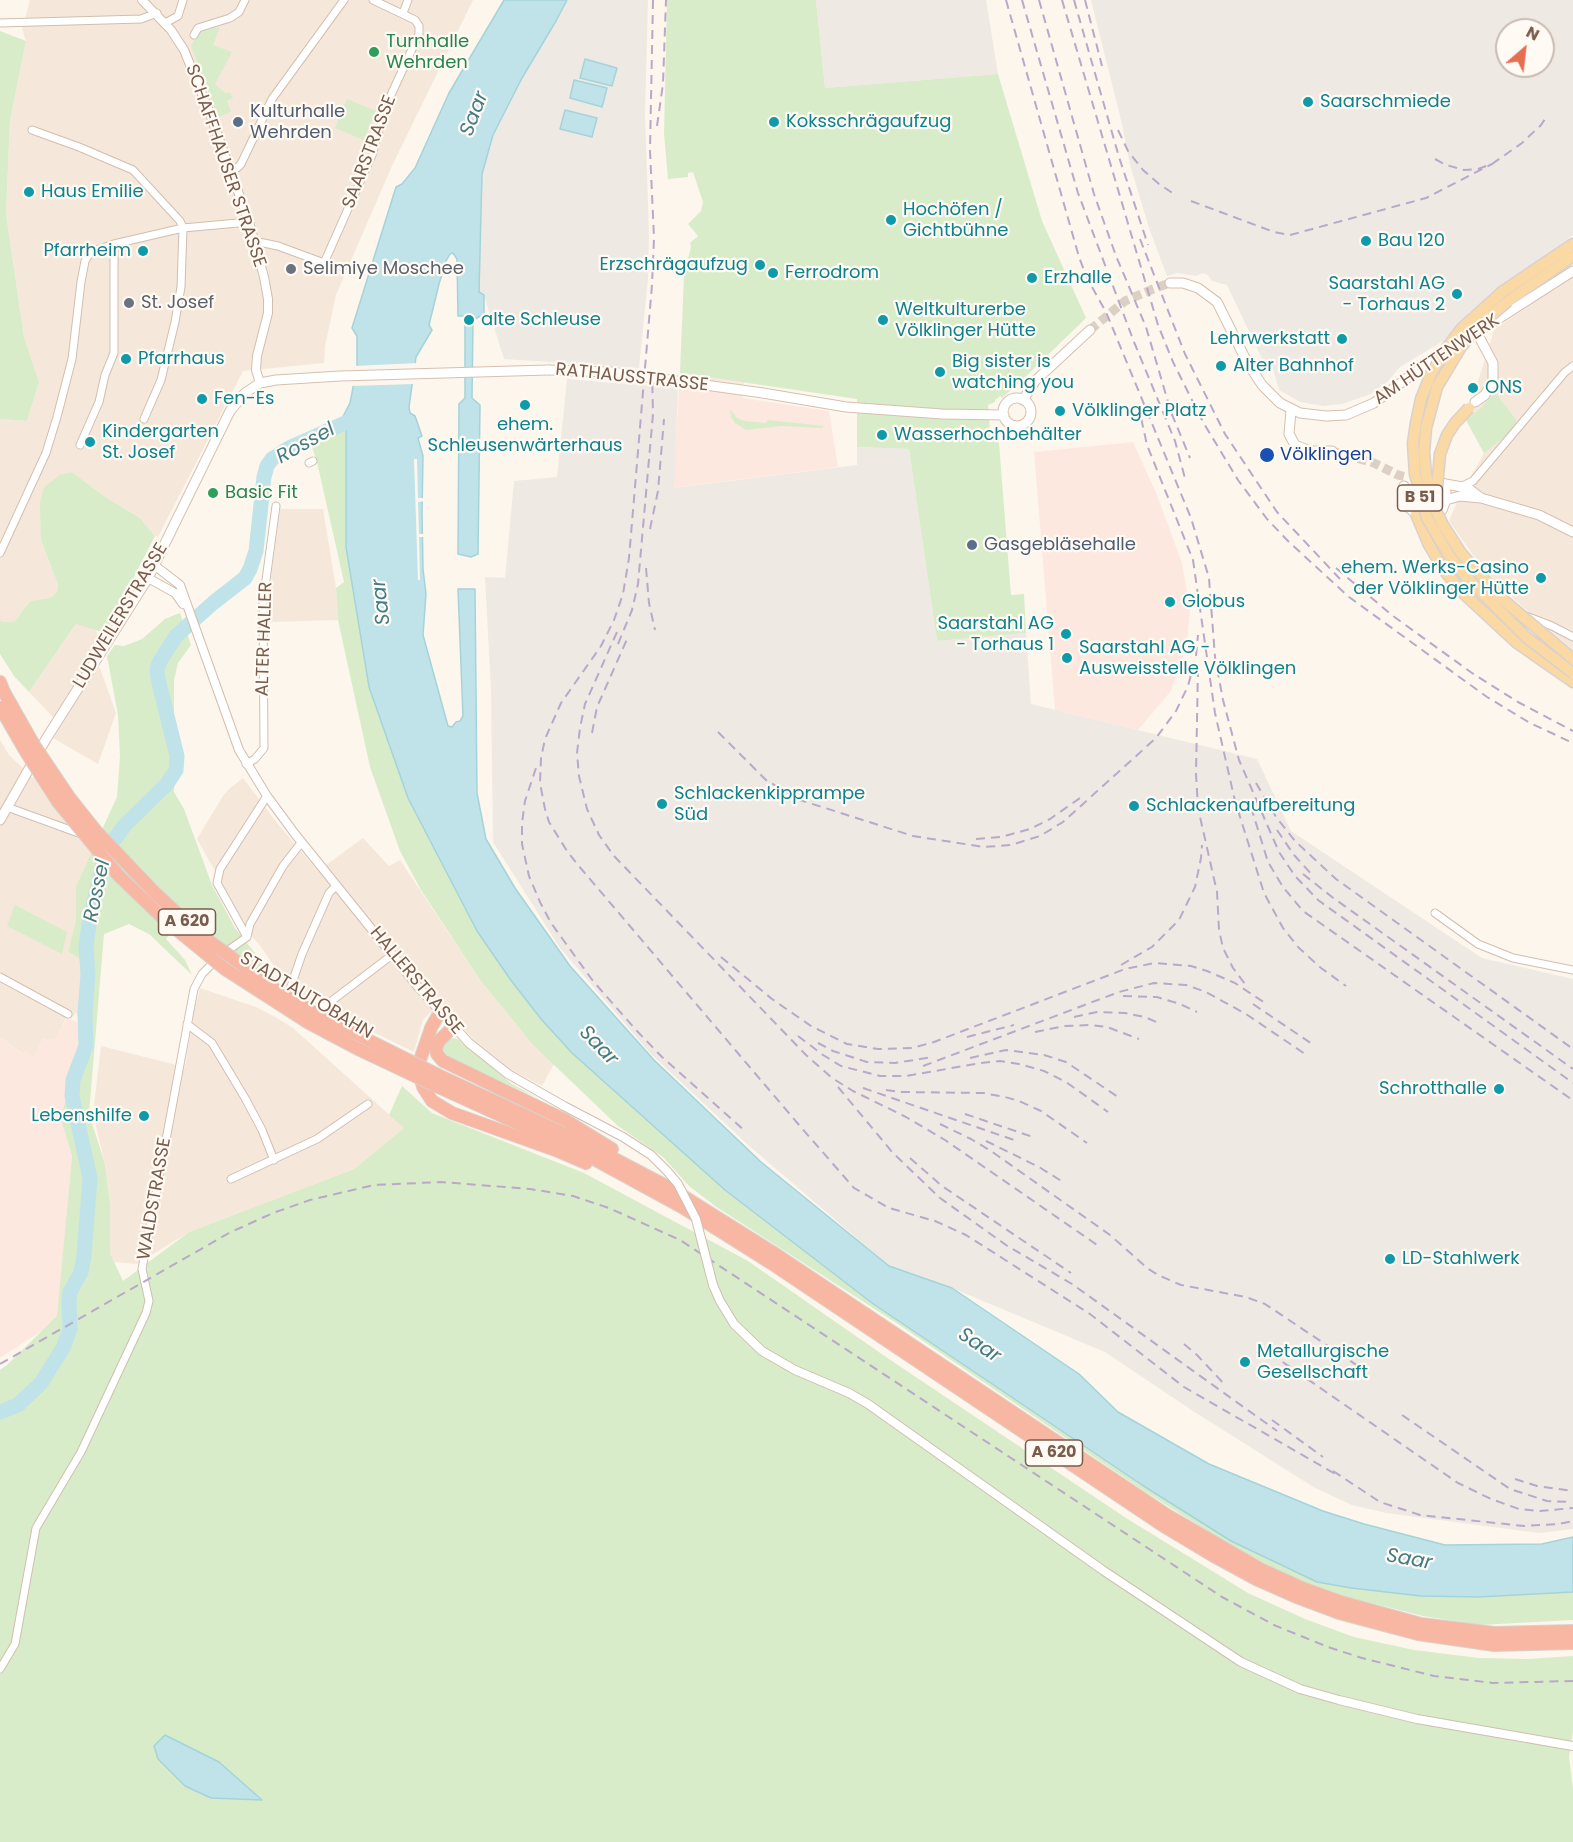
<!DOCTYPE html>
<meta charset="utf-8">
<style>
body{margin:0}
#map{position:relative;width:1573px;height:1842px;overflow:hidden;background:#fdf6ec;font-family:Poppins,sans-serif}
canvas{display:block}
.north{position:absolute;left:1495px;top:18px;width:60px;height:60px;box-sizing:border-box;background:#fffaf3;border:2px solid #cabbb1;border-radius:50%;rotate:28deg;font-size:16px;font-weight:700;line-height:24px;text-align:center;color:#7a5c4d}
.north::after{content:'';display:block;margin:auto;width:21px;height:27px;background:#e76f51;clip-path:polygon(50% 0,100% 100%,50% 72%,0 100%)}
</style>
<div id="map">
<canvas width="1573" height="1842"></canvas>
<div class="north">N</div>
</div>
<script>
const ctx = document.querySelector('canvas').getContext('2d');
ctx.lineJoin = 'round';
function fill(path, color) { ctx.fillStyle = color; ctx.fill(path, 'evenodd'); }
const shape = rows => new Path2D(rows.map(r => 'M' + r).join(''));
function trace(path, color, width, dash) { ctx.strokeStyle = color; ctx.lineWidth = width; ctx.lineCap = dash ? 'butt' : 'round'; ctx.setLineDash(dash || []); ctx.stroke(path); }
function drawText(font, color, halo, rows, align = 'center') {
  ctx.font = font + ' Poppins,sans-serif'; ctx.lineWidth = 4.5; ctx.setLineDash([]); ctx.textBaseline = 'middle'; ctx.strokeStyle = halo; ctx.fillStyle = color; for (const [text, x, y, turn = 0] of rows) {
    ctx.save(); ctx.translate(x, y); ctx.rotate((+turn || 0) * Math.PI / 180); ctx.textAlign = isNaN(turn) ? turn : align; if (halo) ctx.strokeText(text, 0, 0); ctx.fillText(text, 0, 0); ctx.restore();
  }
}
const residential = shape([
 [30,0,473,0,392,166,336,295,325,346,324,363,243,371,158,537,155,536,140,518,104,496,72,472,41,540,58,585,57,592,50,598,30,601,14,622,3,622,0,620,0,419,27,421,39,382,24,337,6,214,10,121,26,41,22,29],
 [1573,275,1573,650,1516,601,1483,569,1449,521,1457,502,1484,453,1466,420,1494,330],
 [280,509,323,509,336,588,338,620,268,622,269,592],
 [77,623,96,630,100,641,89,660,100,668,116,713,98,764,53,738,62,723,52,716,29,692],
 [0,740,9,755,33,778,41,765,96,844,76,886,76,919,68,952,85,962,87,972,77,1012,71,1019,66,1018,55,1041,33,1057,23,1054,0,1037],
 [243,778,277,823,318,871,363,838,389,866,400,860,480,980,533,1045,554,1064,542,1086,511,1070,486,1050,471,1037,440,1003,423,1020,414,1052,312,1002,288,986,261,947,252,936,197,839,223,796,230,788],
 [200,988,256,1007,277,1018,293,1028,404,1128,354,1169,189,1232,137,1264,114,1262,110,1253,110,1204,105,1164,93,1114,101,1046,185,1067,194,1012]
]);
const commercial = shape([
 [680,373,744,382,743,398,829,411,838,467,673,488],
 [1133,442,1157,495,1182,563,1190,608,1187,644,1171,691,1138,730,1055,710,1034,452],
 [67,1018,79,1023,81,1035,75,1056,61,1120,72,1156,57,1321,0,1358,0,1037,22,1054,25,1051,33,1057,43,1038,55,1040]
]);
const industrial = shape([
 [567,0,648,0,645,114,649,235,648,279,639,368,504,359,484,295,479,292,482,174,493,135,522,78,556,21],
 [816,0,986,0,998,74,825,88],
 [1091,0,1573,0,1573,235,1470,312,1443,341,1400,367,1388,381,1371,394,1342,404,1323,406,1300,402,1279,390,1271,362,1264,363,1227,285,1212,281,1208,275,1203,273,1196,276,1177,273,1167,276,1149,228,1130,165,1122,124],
 [1507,30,1543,30,1543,66,1507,66],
 [567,379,678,388,674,488,857,465,857,447,909,449,937,641,1026,633,1031,704,1257,759,1291,831,1482,958,1573,979,1573,1529,1539,1533,1386,1513,1352,1505,1315,1488,1193,1411,1105,1352,952,1288,889,1266,747,1144,651,1054,560,948,493,842,491,690,485,577,505,578,514,481,557,477]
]);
const green = shape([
 [667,0,816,0,825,88,998,74,1042,221,1086,318,1019,383,1002,398,1000,396,995,400,995,402,988,405,990,430,999,443,1011,595,1024,594,1026,633,937,641,909,449,857,447,857,399,680,373,684,275,691,247,690,243,698,236,688,224,701,211,703,202,693,172,688,173,688,177,668,179,664,134],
 [220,27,213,45,232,52,215,84,225,93,230,92,233,98,227,101,231,112,218,117,191,46,198,32],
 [0,31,26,41,10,121,6,214,24,337,39,382,27,421,0,419],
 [347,99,376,111,364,140,335,128],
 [1495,392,1517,421,1506,436,1484,453,1466,420,1482,407],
 [730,409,737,418,745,421,766,423,768,420,824,426,822,428,782,426,746,430,735,423,731,417],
 [346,427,346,547,369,687,408,798,477,931,510,979,541,1019,573,1053,725,1190,872,1303,1142,1485,1231,1541,1290,1570,1421,1596,1478,1597,1573,1592,1573,1620,1480,1625,1423,1616,1315,1589,1261,1565,1141,1489,901,1326,715,1206,688,1185,663,1157,618,1126,533,1045,480,980,421,890,400,851,370,767,338,620,336,588,344,582,317,462,311,444],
 [72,472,104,496,140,518,155,536,105,633,76,624,29,692,14,676,0,654,0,620,3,622,14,622,30,601,50,598,57,592,58,585,41,540,40,503,44,487,60,475],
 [180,613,191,645,178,663,174,680,174,792,184,809,212,885,235,928,279,983,212,935,186,913,166,939,185,960,192,975,149,934,129,924,104,934,89,1114,105,1164,110,1204,110,1253,123,1281,189,1232,354,1169,404,1128,389,1115,402,1086,432,1113,584,1173,748,1261,886,1357,1126,1518,1248,1593,1305,1619,1354,1637,1414,1650,1479,1658,1528,1659,1573,1656,1573,1731,1569,1757,1573,1789,1573,1842,0,1842,0,1370,7,1365,57,1316,72,1156,61,1120,75,1056,81,1035,77,1012,87,972,85,962,68,952,76,919,76,886,117,797,120,756,118,715,107,656,115,645,124,646,142,639,165,619],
 [15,905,67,932,62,954,7,926],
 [453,1038,458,1039,512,1084,538,1098,451,1059,443,1050,443,1045,447,1041]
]);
const water = shape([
 [504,0,567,0,556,21,522,78,493,135,482,174,479,292,484,295,484,314,473,320,472,398,480,405,478,554,471,557,458,554,459,404,465,398,465,316,458,316,457,259,453,253,450,254,446,261,439,284,429,325,432,330,416,357,409,407,410,413,415,416,422,436,418,438,423,456,422,512,423,569,426,594,423,635,448,726,452,727,456,722,460,721,463,716,458,589,475,589,477,793,486,839,515,888,570,966,654,1060,761,1162,889,1266,952,1288,1079,1374,1118,1412,1209,1464,1323,1511,1364,1524,1445,1545,1542,1544,1573,1537,1573,1592,1478,1597,1421,1596,1351,1588,1317,1582,1231,1541,1142,1485,872,1303,725,1190,572,1053,541,1019,510,979,477,931,408,798,369,687,346,547,346,428,336,430,350,403,357,367,357,336,352,328,396,187,402,184,415,168,449,93,504,0],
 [585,59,617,68,612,86,580,78,585,59],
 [574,80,607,88,602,107,570,98,574,80],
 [565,110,597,118,592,137,560,129,565,110],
 [165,1735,219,1762,262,1800,211,1798,185,1786,158,1759,154,1746,165,1735]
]);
const pier = shape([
 [418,363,415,384,350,386,354,366],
 [414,459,417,459,418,498,425,498,425,501,418,502,419,534,425,534,425,537,419,537,420,580,418,580]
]);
const river = shape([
 [0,1412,18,1405,41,1383,63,1348,70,1329,69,1302,70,1292,81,1272,84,1256,90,1178,72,1096,73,1080,86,1046,85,1013,88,974,86,946,90,918,106,851,125,825,167,784,176,770,177,756,158,679,157,669,160,661,176,636,213,603,245,578,250,569,256,551,264,477,267,466,272,459,289,448,356,418]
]);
const secondaryTunnel = shape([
 [1090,330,1125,301,1153,289,1170,283],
 [1332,451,1374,463,1398,475,1407,477]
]);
const minor = shape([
 [403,13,408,0],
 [0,23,141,19,157,13],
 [165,23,178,16,183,0],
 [194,35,198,28,230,18,239,12,245,0],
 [32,130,79,147,133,170,180,221,183,228,181,287,175,322,161,380,144,419],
 [230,170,237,168,241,164,272,99,344,0],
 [254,241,278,246,324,263,372,155,385,108,419,34,419,26,415,20,373,0],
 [80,445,99,402,105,375,114,353,114,244],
 [309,463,313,461],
 [1462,486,1473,481,1565,372,1573,366],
 [0,553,46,453,57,417,72,359,81,282,85,261,88,256,94,251,114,244,183,228,249,222],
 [1526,616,1552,626,1573,637],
 [246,764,255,759,264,748,263,602,276,506],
 [7,807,84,835],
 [1435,913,1478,944,1513,958,1573,970],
 [247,937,217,883,220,869,267,796],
 [0,977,68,1014],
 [295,995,289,992,302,954,329,893,336,886],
 [312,1006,319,1009,325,1006,392,955],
 [187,1024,212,1043,245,1098,262,1130,274,1160],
 [231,1179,317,1139,368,1104],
 [0,1669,15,1644,36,1528,81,1452,146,1313,149,1301,142,1269,194,989,202,974,220,956,247,937,250,924,283,866,301,843]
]);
const tertiary = shape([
 [142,0,171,30,184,50,209,111,249,222,264,277,268,299,268,313,257,356,256,370,260,383],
 [154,565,180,585,239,750,267,796,295,834,419,988,469,1043,508,1074,564,1106],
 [148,578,175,593,183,604],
 [713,1285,720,1301,734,1324,762,1351,795,1370,849,1393,868,1404,1104,1571,1241,1662,1300,1689,1339,1700,1417,1719,1573,1746]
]);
const secondary = shape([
 [1170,283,1183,283,1198,288,1217,302,1247,362,1262,385,1280,403,1300,413,1326,416,1346,415,1374,403,1414,373,1573,271],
 [763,393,846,407,942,414,1004,415],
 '1003 412a14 14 0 1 1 28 0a14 14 0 1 1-28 0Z',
 [1023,400,1035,381,1090,330],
 [1475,402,1485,395,1493,380,1493,363,1477,333],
 [1291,410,1289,434,1295,445,1310,451,1332,451],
 [1440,483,1468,488,1481,498],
 [1404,486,1409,508,1420,516],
 [1446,500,1460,496,1481,498,1539,515,1573,532],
 [1434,516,1442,510,1446,500,1446,492,1441,483],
 [0,820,46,739,148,578,230,411,245,393,260,383,276,380,340,376,548,370]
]);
const primary = shape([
 [1502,292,1573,244],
 [1508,301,1573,256],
 [1416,514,1429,545,1444,570,1463,593,1517,643,1573,682]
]);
const motorway = shape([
 [0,682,4,692],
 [440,1012,431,1028,419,1063,420,1076,423,1087,432,1101,452,1113,558,1151,586,1163],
 [453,1027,439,1041,436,1048,437,1054,443,1061,565,1120,612,1149],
 [438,1075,586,1144,670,1188,777,1255,1167,1515,1262,1570,1302,1588,1341,1602,1421,1624,1494,1633,1573,1631],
 [434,1085,583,1153,682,1207,771,1263,1162,1525,1212,1555,1256,1579,1299,1598,1339,1613,1418,1634,1494,1645,1573,1643]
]);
const rail = shape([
 [653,0,650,150,654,238,652,285,629,558,623,594,614,620,601,646,561,703,545,739,541,758,540,783,545,809,549,822,567,851,578,865,799,1125,854,1188,889,1208,935,1221,966,1235,1090,1314,1184,1387,1339,1476],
 [1006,0,1079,257,1087,278,1106,312,1191,518,1209,578,1215,657,1223,700,1239,760,1279,852,1295,876,1318,900,1573,1083],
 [1022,0,1078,193,1134,342,1175,441,1186,482],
 [1039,0,1094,194,1116,256,1146,327,1171,412,1190,458],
 [1062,0,1158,325,1173,362,1203,422,1238,480,1267,519,1289,542,1349,597,1487,697,1530,723,1573,743],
 [1074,0,1119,157,1148,245],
 [1085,0,1102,66],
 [657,126,663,84,666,0],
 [1118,130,1128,151,1143,170,1159,184,1174,194],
 [1435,159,1446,165,1464,170,1478,169,1492,164,1522,143,1541,125,1547,116],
 [1191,201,1274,232,1290,235,1426,198,1492,164],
 [1140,239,1185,354,1225,434,1277,512,1340,579],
 [1138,404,1147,445,1193,560,1215,713,1235,801,1264,893,1283,928,1299,948,1321,968,1346,986],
 [650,529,658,491,664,419],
 [646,568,649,603,655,630],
 [1336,568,1393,616,1472,673,1518,702,1573,731],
 [617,632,585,704,580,728,577,753,579,776,587,809,599,835,614,856,806,1055,832,1078,853,1091,906,1117,945,1140,1100,1247],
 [618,644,632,610,638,584,653,414,652,372],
 [1198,668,1196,774,1198,808,1217,892,1219,930,1223,948,1233,968,1248,988],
 [718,732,766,780,800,800,913,836,984,847,1011,845,1040,836,1063,822,1156,738,1176,711,1188,686,1196,656,1198,635],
 [592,733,597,707,628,637],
 [536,768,525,801,522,823,522,844,529,876,540,902,551,923,593,981,637,1031,662,1057,745,1131],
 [1256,783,1276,817,1295,841,1336,879,1573,1049],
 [1251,807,1268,862,1283,887,1303,911,1571,1099],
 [1277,830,1294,855,1314,877],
 [976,839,1001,837,1030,829,1050,819,1080,798],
 [1303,874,1332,897,1573,1069],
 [721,957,772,999,811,1026,847,1044,878,1049,912,1048,934,1042,1125,969,1155,963,1191,966,1207,971,1235,983,1265,1003],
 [1121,965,1152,947,1179,920,1195,887,1201,858,1202,845],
 [1123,996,1157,997,1180,1004,1197,1012],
 [1253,1004,1315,1046],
 [1074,1017,1097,1012,1125,1013,1145,1017,1161,1024],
 [1035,1032,1065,1026,1091,1025,1107,1027,1139,1039],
 [798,1036,823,1055,841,1066,880,1076,906,1076,981,1063,1000,1061,1019,1064,1044,1071,1066,1082,1108,1112],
 [967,1037,1014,1025],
 [818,1043,833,1051,867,1062,895,1063,933,1057],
 [970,1058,1006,1050,1044,1055,1066,1062,1118,1097],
 [923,1066,1119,992,1154,983,1186,985,1206,992,1246,1014,1308,1056],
 [838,1087,893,1153,940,1198,1006,1245,1072,1284,1277,1431],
 [863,1088,1017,1141],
 [886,1090,901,1092,983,1093,1005,1097,1019,1101,1041,1111,1087,1143],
 [965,1114,1036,1138],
 [940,1124,971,1139,991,1151,1110,1235,1147,1268,1158,1275,1181,1285,1246,1297,1265,1304,1364,1370],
 [986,1141,1039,1167,1063,1182],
 [910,1158,942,1186,1071,1273],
 [1184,1344,1197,1355,1226,1386],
 [1258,1345,1458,1483,1491,1499,1519,1509,1540,1511,1573,1508],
 [0,1364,229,1233,273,1213,310,1200,374,1185,441,1182,530,1189,573,1196,609,1208,680,1240,1222,1597,1274,1625,1328,1647,1362,1658,1434,1676,1493,1683,1573,1681],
 [1402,1415,1510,1489,1547,1501,1570,1502],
 [1272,1420,1323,1457],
 [1333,1471,1380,1502,1420,1515,1524,1526,1559,1524,1573,1521],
 [1515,1479,1537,1486,1573,1491]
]);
const tertiaryBridge = shape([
 [564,1106,623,1137,651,1155,667,1171,678,1184,696,1219,713,1285]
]);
const secondaryBridge = shape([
 [548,370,611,372,763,393]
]);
const primaryBridge = shape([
 [1502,292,1462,328,1445,350,1431,374,1421,399,1416,423,1413,443,1415,474,1427,518,1450,557,1471,582,1526,637,1573,673],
 [1508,301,1480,325,1461,347,1437,387,1426,428,1424,452,1426,475,1436,511,1443,525,1461,553,1501,598,1573,659],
 [1436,498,1440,454,1447,435,1455,423,1469,408]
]);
const motorwayBridge = shape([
 [4,692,34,745,69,797,96,831,155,893,197,932,273,988,316,1014,438,1075],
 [0,707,26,752,58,802,118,875,165,920,225,969,309,1023,360,1050,434,1085]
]);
const markers = [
 [374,52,6,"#2e9e5b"],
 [1308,102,6,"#0f9aa8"],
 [238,122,6,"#5c6f8a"],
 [774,122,6,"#0f9aa8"],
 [29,192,6,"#0f9aa8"],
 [891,220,6,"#0f9aa8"],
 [1366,241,6,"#0f9aa8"],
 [143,251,6,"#0f9aa8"],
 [760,265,6,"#0f9aa8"],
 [291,269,6,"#6b7280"],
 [773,273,6,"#0f9aa8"],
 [1032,278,6,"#0f9aa8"],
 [1457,294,6,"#0f9aa8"],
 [129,303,6,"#6b7280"],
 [469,320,6,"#0f9aa8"],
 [883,320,6,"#0f9aa8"],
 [1342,339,6,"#0f9aa8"],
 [126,359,6,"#0f9aa8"],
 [1221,366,6,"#0f9aa8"],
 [940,372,6,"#0f9aa8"],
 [1473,388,6,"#0f9aa8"],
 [202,399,6,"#0f9aa8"],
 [525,405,6,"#0f9aa8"],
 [1060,411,6,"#0f9aa8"],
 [882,435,6,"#0f9aa8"],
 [90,442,6,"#0f9aa8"],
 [1267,455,8,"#1a4fb4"],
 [213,493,6,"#2e9e5b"],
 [972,545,6,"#5c6f8a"],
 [1541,578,6,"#0f9aa8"],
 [1170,602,6,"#0f9aa8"],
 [1066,634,6,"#0f9aa8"],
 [1067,658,6,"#0f9aa8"],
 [662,804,6,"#0f9aa8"],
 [1134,806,6,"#0f9aa8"],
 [1499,1089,6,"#0f9aa8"],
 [144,1116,6,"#0f9aa8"],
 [1390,1259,6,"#0f9aa8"],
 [1245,1362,6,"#0f9aa8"]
];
const shields = [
 [1420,498,45],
 [187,922,57],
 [1054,1453,57]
];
const shieldNames = [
 ["B 51",1420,498],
 ["A 620",187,922],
 ["A 620",1054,1453]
];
const leisureNames = [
 ["Turnhalle",386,42],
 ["Wehrden",386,63],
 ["Basic Fit",225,493]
];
const cultureNames = [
 ["Saarschmiede",1320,102],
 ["Koksschrägaufzug",786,122],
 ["Haus Emilie",41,192],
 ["Hochöfen /",903,210],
 ["Gichtbühne",903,231],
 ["Bau 120",1378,241],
 ["Pfarrheim",131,251,"right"],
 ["Erzschrägaufzug",748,265,"right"],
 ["Ferrodrom",785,273],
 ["Erzhalle",1044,278],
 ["Saarstahl AG",1445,284,"right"],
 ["- Torhaus 2",1445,305,"right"],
 ["Weltkulturerbe",895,310],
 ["Völklinger Hütte",895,331],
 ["alte Schleuse",481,320],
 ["Lehrwerkstatt",1330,339,"right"],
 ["Pfarrhaus",138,359],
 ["Big sister is",952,362],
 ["watching you",952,383],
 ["Alter Bahnhof",1233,366],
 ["ONS",1485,388],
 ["Fen-Es",214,399],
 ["Völklinger Platz",1072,411],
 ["ehem.",525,425,"center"],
 ["Schleusenwärterhaus",525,446,"center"],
 ["Kindergarten",102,432],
 ["St. Josef",102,453],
 ["Wasserhochbehälter",894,435],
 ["ehem. Werks-Casino",1529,568,"right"],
 ["der Völklinger Hütte",1529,589,"right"],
 ["Globus",1182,602],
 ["Saarstahl AG",1054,624,"right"],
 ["- Torhaus 1",1054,645,"right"],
 ["Saarstahl AG -",1079,648],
 ["Ausweisstelle Völklingen",1079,669],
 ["Schlackenkipprampe",674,794],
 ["Süd",674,815],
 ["Schlackenaufbereitung",1146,806],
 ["Schrotthalle",1487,1089,"right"],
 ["Lebenshilfe",132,1116,"right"],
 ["LD-Stahlwerk",1402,1259],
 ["Metallurgische",1257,1352],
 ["Gesellschaft",1257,1373]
];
const serviceNames = [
 ["Kulturhalle",250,112],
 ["Wehrden",250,133],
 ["Gasgebläsehalle",984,545]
];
const streetNames = [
 ["SAARSTRASSE",370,152,-69],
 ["SCHAFFHAUSER STRASSE",225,166,71],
 ["AM HÜTTENWERK",1437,360,-34],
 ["RATHAUSSTRASSE",632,378,6],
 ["LUDWEILERSTRASSE",121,616,-59],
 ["ALTER HALLER",265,639,-88],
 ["HALLERSTRASSE",416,981,50],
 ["STADTAUTOBAHN",306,996,31],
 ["WALDSTRASSE",155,1199,-80]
];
const worshipNames = [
 ["Selimiye Moschee",303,269],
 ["St. Josef",141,303]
];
const transitNames = [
 ["Völklingen",1280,455]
];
const waterNames = [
 ["Saar",475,114,-69],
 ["Rossel",306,444,-29],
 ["Saar",382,602,-96],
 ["Rossel",98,891,-78],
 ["Saar",598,1046,46],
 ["Saar",979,1346,34],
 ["Saar",1409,1560,10]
];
fill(residential, '#f5e8da');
fill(commercial, '#fde8e0');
fill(industrial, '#efe9e4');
fill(green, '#d8ecc9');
fill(water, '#bfe3e8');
trace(water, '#a5d3da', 1.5);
fill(pier, '#fdf6ec');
trace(river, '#bfe3e8', 15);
trace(secondaryTunnel, '#dcd0c4', 9, [9, 4.5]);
trace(minor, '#d1beb0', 9);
trace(tertiary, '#d1beb0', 10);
trace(secondary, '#d6c0b0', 11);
trace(primary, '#dad1cd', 13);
trace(motorway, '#dad1cd', 14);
trace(minor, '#fff', 7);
trace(tertiary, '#fff', 8);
trace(secondary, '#fff', 9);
trace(primary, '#fbd9a5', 10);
trace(motorway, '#f7b7a3', 12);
trace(rail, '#b9a8c9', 2, [9, 6]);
trace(tertiaryBridge, '#d1beb0', 10, []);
trace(secondaryBridge, '#d6c0b0', 11, []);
trace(primaryBridge, '#dad1cd', 13, []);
trace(motorwayBridge, '#dad1cd', 14, []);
trace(tertiaryBridge, '#fff', 8);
trace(secondaryBridge, '#fff', 9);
trace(primaryBridge, '#fbd9a5', 10);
trace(motorwayBridge, '#f7b7a3', 12);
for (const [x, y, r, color] of markers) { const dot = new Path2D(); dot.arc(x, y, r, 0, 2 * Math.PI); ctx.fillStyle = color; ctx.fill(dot); trace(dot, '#fffaf3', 2); }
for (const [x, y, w] of shields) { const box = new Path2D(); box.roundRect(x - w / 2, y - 13, w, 26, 4.5); ctx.fillStyle = '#fffaf3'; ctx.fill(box); trace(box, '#7a5c4d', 1.5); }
drawText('bold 16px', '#7a5c4d', null, shieldNames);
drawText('18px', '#27864d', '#fffaf3', leisureNames, 'left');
drawText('18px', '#0d838f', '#fffaf3', cultureNames, 'left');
drawText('18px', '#4e5e75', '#fffaf3', serviceNames, 'left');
drawText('18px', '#7a5c4d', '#fffaf3', streetNames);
drawText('18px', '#5b616d', '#fffaf3', worshipNames, 'left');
drawText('18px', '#164399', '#fffaf3', transitNames, 'left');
drawText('italic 20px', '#437c86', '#fffaf3', waterNames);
</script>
